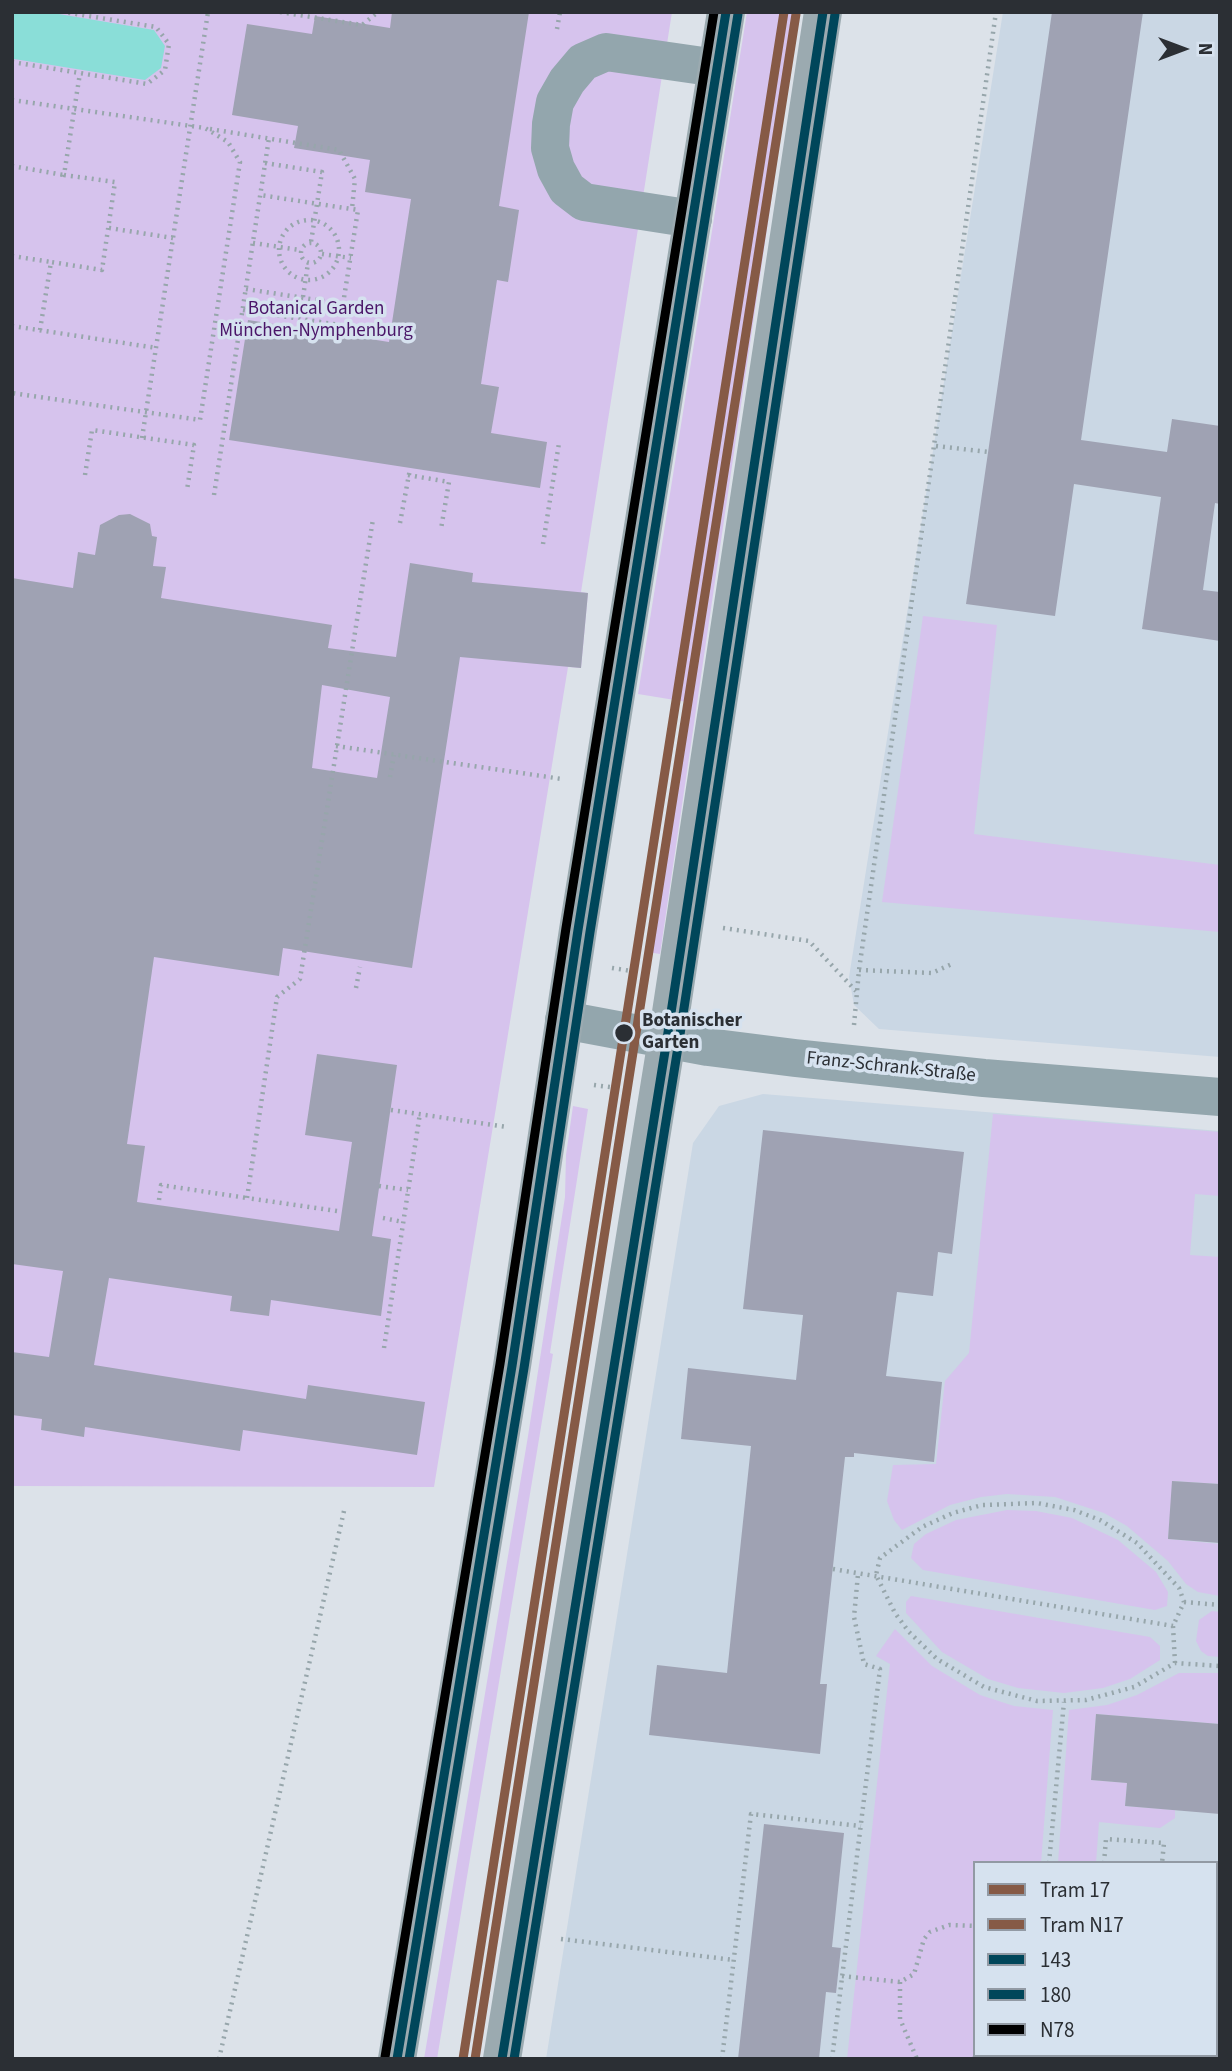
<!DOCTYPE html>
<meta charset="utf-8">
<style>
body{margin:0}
#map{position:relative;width:1232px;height:2071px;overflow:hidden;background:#dce2e9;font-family:"Source Sans 3",sans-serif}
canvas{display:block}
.frame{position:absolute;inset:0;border:14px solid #2b2f34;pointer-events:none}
.legend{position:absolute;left:973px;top:1861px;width:245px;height:196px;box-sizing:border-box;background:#d6e2ef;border:2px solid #929aa4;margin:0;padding:9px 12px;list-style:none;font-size:21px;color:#2b2f34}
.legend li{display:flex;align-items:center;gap:14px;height:35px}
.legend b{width:35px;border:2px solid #929aa4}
.north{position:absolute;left:1148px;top:14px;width:70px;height:70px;-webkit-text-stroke:5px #d6e2ef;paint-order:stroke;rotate:90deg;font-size:19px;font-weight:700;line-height:28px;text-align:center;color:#2b2f34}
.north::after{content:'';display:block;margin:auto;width:24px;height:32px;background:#2b2f34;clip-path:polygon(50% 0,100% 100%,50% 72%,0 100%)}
</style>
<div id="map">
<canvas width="1232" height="2071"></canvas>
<div class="frame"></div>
<ul class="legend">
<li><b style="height:9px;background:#865a46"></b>Tram 17</li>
<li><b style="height:9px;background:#865a46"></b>Tram N17</li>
<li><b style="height:9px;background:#00465a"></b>143</li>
<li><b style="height:9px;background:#00465a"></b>180</li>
<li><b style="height:9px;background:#000"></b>N78</li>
</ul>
<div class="north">N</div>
</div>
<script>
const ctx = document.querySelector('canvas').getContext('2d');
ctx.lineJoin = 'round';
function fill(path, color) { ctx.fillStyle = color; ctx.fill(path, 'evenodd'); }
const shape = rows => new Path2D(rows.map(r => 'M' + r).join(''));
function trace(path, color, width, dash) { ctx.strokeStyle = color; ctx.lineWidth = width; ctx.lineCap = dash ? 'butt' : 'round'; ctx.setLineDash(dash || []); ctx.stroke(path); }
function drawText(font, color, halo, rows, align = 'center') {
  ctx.font = font + ' "Source Sans 3",sans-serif'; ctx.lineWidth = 7; ctx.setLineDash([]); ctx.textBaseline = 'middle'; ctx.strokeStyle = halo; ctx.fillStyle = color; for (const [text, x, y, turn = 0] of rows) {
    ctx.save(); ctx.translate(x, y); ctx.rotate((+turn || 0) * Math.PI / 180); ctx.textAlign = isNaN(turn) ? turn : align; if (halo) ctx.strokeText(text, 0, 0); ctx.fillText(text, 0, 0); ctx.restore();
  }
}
const built = shape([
 [1003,12,1220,12,1220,1057,879,1029,854,1005,849,977],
 [763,1094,1220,1131,1220,2059,546,2059,693,1143,719,1106],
 [975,1863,1216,1863,1216,2055,975,2055]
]);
const green = shape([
 [12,12,672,12,581,592,588,593,581,668,568,667,434,1487,12,1486],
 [747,12,799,12,660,954,647,952,687,702,638,694],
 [923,616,997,625,974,834,1220,865,1220,932,882,902],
 [573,1106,588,1109,550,1353,553,1354,437,2059,424,2059,528,1436,565,1197,566,1155],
 [993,1114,1220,1132,1220,1196,1195,1194,1190,1255,1220,1257,1220,1484,1173,1481,1168,1539,1220,1544,1220,1596,1198,1592,1186,1584,1168,1561,1127,1526,1104,1513,1055,1497,1007,1494,981,1497,950,1505,902,1530,894,1520,887,1501,893,1465,936,1464,945,1381,969,1353],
 [1007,1510,1036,1511,1072,1518,1118,1540,1156,1572,1168,1592,1167,1606,1155,1610,923,1570,911,1558,914,1544,926,1534,956,1520],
 [911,1596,1150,1637,1160,1646,1160,1660,1130,1679,1103,1688,1064,1693,1018,1688,988,1679,942,1652,906,1613,906,1602],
 [1212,1611,1220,1612,1220,1657,1208,1656,1201,1651,1196,1641,1199,1620],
 [895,1629,932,1666,980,1695,1014,1706,1053,1710,1041,1863,975,1863,975,2055,1026,2055,1025,2059,847,2059,890,1664,876,1656],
 [1179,1673,1220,1673,1220,1724,1096,1714,1091,1780,1127,1783,1125,1806,1175,1810,1175,1818,1160,1828,1099,1822,1096,1863,1058,1863,1069,1710,1107,1705,1137,1695]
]);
const water = shape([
 [16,12,47,12,154,30,165,46,161,68,145,80,14,59,12,15]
]);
const building = shape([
 [392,12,529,12,499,206,519,210,508,282,497,280,481,384,499,387,491,433,547,442,540,488,229,440,248,320,389,342,411,199,365,192,370,160,294,148,298,126,232,115,247,24,312,34,315,16,390,28],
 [1052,12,1143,12,1081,440,1167,452,1172,419,1220,426,1220,504,1215,503,1203,590,1220,592,1220,641,1142,629,1161,497,1074,484,1055,616,966,604],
 [130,514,150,524,152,536,157,537,153,566,166,567,161,598,332,625,328,648,396,657,410,563,473,573,472,582,588,593,581,668,460,657,412,968,283,948,279,976,154,957,127,1144,145,1146,137,1202,339,1231,352,1142,305,1135,317,1054,397,1065,372,1236,391,1239,381,1316,271,1300,269,1316,230,1311,232,1296,109,1278,94,1365,306,1399,308,1385,425,1402,417,1455,243,1430,240,1451,85,1427,84,1437,41,1430,42,1419,12,1415,12,1352,49,1357,63,1271,12,1264,12,578,73,588,78,552,95,555,100,525,119,515],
 [322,685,390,697,377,778,312,768],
 [763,1130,964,1152,952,1254,938,1252,933,1296,897,1292,886,1376,942,1382,934,1462,854,1453,854,1457,845,1457,820,1684,827,1684,820,1754,649,1735,657,1665,727,1673,751,1446,681,1439,688,1368,796,1380,803,1315,743,1309],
 [1172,1481,1220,1484,1220,1543,1168,1539],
 [1096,1714,1220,1724,1220,1814,1125,1806,1127,1783,1091,1780],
 [764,1824,844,1833,832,1947,841,1948,836,1993,826,1992,819,2059,738,2059]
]);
const path = shape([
 [280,12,362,25,378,12],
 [557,29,560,12],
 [12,62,147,84,165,70,169,44,156,27,64,12],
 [12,100,205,128,228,142,240,162,200,420,12,393],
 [210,129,339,150,355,179,352,209],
 [265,163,322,172,311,242],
 [12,166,64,175],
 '279 250a30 30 0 1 1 60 0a30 30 0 1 1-60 0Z',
 [109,228,173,238],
 '301 253a10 10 0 1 1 20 0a10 10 0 1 1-20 0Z',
 [253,243,300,250],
 [322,254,351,258],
 [12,256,51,262],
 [246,289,343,304,358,210,260,195],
 [303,297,308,263],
 [243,310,372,330],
 [12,326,157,348],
 [40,330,51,262,102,270,115,182,64,175,80,73],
 [142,438,208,12],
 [936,446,989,452],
 [85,475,92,430,194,445,187,490],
 [408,475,449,482,441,529],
 [214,495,269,138],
 [400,523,410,469],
 [543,544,559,443],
 [336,746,562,779],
 [390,777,394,755],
 [723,928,809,941,856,991],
 [612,968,638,972],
 [859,970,932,973,954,963],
 [356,988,360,967],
 [854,1025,859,970,996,12],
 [594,1085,617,1088],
 [391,1110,507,1127],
 [379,1186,408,1190],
 [159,1200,161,1185,247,1198],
 [337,1211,247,1198,277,997,300,979,373,519],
 [383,1218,403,1222],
 [384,1348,420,1113],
 [833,1569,1173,1626],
 [1184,1602,1220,1605],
 [1175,1663,1173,1626,1184,1602,1179,1588,1137,1543,1100,1520,1074,1510,1037,1503,982,1505,953,1513,922,1527,880,1558,876,1575,895,1613,909,1632,937,1659,984,1687,1037,1701,1086,1700,1134,1687,1175,1663,1220,1666],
 [1049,1863,1064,1702],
 [1104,1863,1106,1839,1164,1843,1162,1863],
 [561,1939,734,1960],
 [842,1976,900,1982,914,1974,924,1939,930,1932,949,1925,975,1926],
 [900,1982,900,2019,917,2059],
 [219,2059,344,1511],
 [722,2059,751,1814,861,1826],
 [832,2059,880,1669,864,1664,854,1617,858,1574],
 [974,2059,975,2055],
 [1032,2059,1032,2055]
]);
const minor = shape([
 [693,219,584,202,567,189,556,169,550,148,551,124,555,102,567,81,583,62,606,52,717,68],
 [564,1020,708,1047,795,1058,984,1078,1220,1097]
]);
const major = shape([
 [397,2059,512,1366,578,930,726,12],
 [502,2059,667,1039,823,12]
]);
const bus1 = shape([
 [397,2059,512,1366,578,930,726,12],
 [502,2059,667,1039,823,12]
]);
const bus2 = shape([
 [409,2059,524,1368,590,932,738,14],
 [514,2059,679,1041,835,14]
]);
const bus3 = shape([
 [385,2057,500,1364,566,928,714,12]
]);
const tram1 = shape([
 [463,2059,784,12]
]);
const tram2 = shape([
 [475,2059,796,14]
]);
const markers = [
 [624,1033,10,"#2b2f34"]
];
const parkNames = [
 ["Botanical Garden",316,310],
 ["München-Nymphenburg",316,332]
];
const stopNames = [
 ["Botanischer",642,1022],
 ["Garten",642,1044]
];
const streetNames = [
 ["Franz-Schrank-Straße",891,1068,6]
];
fill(built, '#cad7e4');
fill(green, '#d6c3ed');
fill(water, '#8aded8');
fill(building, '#9fa2b3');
trace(path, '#97a6ab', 4.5, [2, 5]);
trace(minor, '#93a6ad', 38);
trace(major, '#9baab0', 38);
trace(bus1, '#00465a', 9);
trace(bus2, '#00465a', 9);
trace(bus3, '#000', 9);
trace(tram1, '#865a46', 9);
trace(tram2, '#865a46', 9);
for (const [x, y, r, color] of markers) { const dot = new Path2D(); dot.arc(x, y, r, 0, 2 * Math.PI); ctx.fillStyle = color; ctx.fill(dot); trace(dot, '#d6e2ef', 2.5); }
drawText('19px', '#4a1568', '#d6e2ef', parkNames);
drawText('bold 19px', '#2b2f34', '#d6e2ef', stopNames, 'left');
drawText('19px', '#2b2f34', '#d6e2ef', streetNames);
</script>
